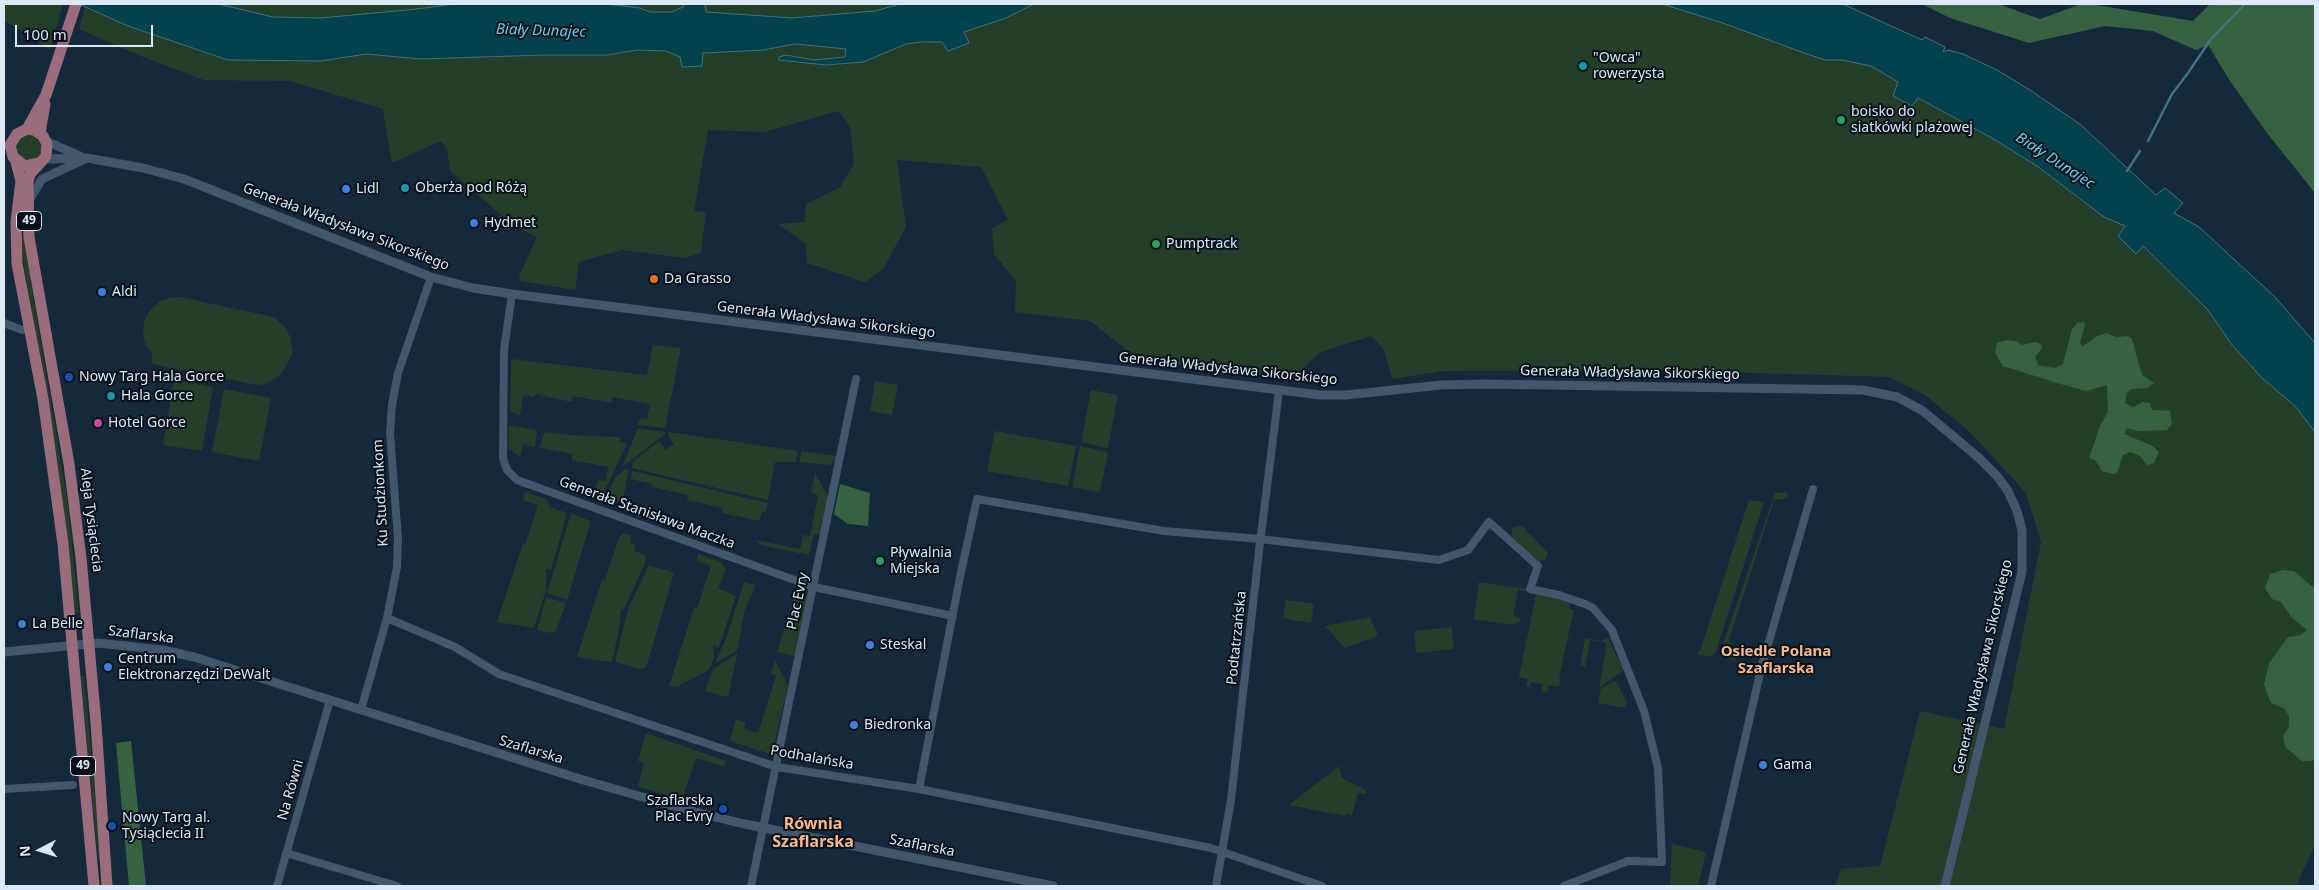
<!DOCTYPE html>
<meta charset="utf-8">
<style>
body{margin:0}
#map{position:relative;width:2319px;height:890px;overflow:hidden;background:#15293d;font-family:"Noto Sans",sans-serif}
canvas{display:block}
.frame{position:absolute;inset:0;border:5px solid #dbe8f5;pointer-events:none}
.north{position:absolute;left:15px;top:825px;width:50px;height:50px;-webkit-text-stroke:4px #08111a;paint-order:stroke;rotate:265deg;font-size:14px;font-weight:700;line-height:20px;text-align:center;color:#dbe8f5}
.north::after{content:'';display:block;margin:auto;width:18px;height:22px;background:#dbe8f5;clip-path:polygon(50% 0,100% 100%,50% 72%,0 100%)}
.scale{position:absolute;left:15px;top:25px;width:138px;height:22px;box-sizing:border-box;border:2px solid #dbe8f5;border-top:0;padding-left:6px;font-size:15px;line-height:18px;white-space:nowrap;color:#dbe8f5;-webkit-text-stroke:4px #08111a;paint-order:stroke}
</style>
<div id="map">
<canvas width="2319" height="890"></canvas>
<div class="frame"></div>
<div class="north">N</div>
<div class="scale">100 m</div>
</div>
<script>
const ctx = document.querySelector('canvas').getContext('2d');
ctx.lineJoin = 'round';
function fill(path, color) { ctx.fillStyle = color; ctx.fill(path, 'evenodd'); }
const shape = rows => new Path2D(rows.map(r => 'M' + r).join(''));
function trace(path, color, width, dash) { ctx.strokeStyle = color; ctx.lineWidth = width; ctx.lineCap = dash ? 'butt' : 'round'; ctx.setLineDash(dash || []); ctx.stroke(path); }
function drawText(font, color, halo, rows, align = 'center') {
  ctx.font = font + ' "Noto Sans",sans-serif'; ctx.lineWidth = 4; ctx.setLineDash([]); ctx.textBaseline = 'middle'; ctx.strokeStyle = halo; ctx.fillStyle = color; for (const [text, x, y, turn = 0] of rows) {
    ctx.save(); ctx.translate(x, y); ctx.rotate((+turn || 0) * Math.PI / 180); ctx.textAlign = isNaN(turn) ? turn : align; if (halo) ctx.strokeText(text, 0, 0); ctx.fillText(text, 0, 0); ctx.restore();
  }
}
const green = shape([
 [4,4,63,4,50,50,4,20],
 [218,4,453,4,417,9,321,18,271,17],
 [607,4,684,4,683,7,672,12,650,12,640,8],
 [705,4,900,4,875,11,792,18,705,12],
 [1034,4,1662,4,1720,22,1807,54,1825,60,1842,60,1871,66,1898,82,1893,96,1911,106,1917,98,1992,138,2037,166,2104,217,2125,226,2119,236,2136,254,2142,246,2208,310,2232,345,2262,378,2295,406,2315,432,2315,845,2296,886,1835,886,1841,869,1880,866,1920,711,2004,729,2041,542,2026,493,1970,432,1925,395,1889,377,1654,370,1443,371,1392,379,1384,350,1371,336,1321,352,1293,377,1275,377,1139,360,1090,321,1015,312,1016,281,994,254,992,228,1008,220,981,167,897,160,906,227,883,269,865,282,807,263,806,244,778,224,805,222,806,204,840,187,854,164,850,127,839,111,765,132,708,130,694,211,706,212,701,253,685,258,622,250,579,262,575,290,520,281,519,276,537,237,514,226,450,171,447,149,441,141,392,163,383,109,290,81,204,80,143,57,79,29,85,7,128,26,228,60,259,61,321,61,366,54,421,59,543,55,608,55,637,50,666,51,680,57,682,67,702,66,703,53,763,50,795,44,846,49,845,57,814,60,786,55,779,60,826,65,863,62,906,44,921,42,942,42,948,51,964,32,1006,18],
 '16 148a13 13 0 1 1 26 0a13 13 0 1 1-26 0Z',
 [24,208,31,285,67,498,79,613,75,613,57,456,24,267,22,245],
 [180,297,274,317,285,327,290,337,293,352,285,368,279,376,267,383,257,385,152,364,152,353,146,346,143,334,144,321,150,310,159,302,169,298],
 [653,345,681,348,665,428,638,425,640,418,647,419,650,404,613,397,611,403,573,396,572,402,535,394,534,397,523,395,520,415,510,412,511,359,647,375],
 [174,380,213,387,202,451,163,445],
 [875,381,898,385,892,415,870,411],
 [224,389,271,398,259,461,212,452],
 [1091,390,1118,395,1108,448,1081,442],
 [509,425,537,430,535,447,523,444,520,457,508,448],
 [638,428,665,432,665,434,622,467],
 [995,431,1076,446,1068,486,987,471],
 [546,432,569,435,620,437,620,442,627,444,602,496,594,494,598,480,606,481,608,467,572,460,572,454,540,448,543,435],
 [669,432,798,451,796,462,775,462,768,500,632,468,633,462,659,441,666,450,674,444,668,436],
 [1080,446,1108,452,1100,492,1072,487],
 [802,451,836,456,836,460,828,465,799,462],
 [625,469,629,470,622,503,605,498,615,478],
 [632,471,768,503,766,512,762,512,759,521,722,513,723,508,687,500,688,495,652,487,653,484,630,479],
 [815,473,828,496,820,535,814,534,809,555,761,545,755,540,800,549,803,535,810,536,818,495,811,493],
 [525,492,546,499,550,507,567,513,551,570,546,569,546,590,534,628,497,622,523,544,525,545,538,505,523,500],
 [1787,492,1788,498,1774,500,1729,640,1731,645,1739,650,1737,658,1735,660,1721,657,1720,653,1775,493],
 [1749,500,1764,502,1716,651,1712,656,1698,655,1697,653,1700,651],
 [571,514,591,521,567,600,547,593],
 [1522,526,1548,553,1545,560,1539,561,1511,537,1513,527],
 [624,533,632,536,630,543,636,545,634,551,646,555,645,563,624,609,621,609,619,629,612,662,577,657,602,580,605,580,619,537],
 [698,554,721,562,726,569,718,588,736,596,719,647,713,645,714,658,711,666,707,671,677,687,669,686,694,608,697,609,711,566,697,561],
 [649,565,674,573,646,668,639,669,615,662,628,609],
 [744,582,756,585,745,609,737,651,715,663,727,636],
 [1479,582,1527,589,1526,591,1518,590,1513,616,1520,618,1520,621,1513,625,1474,619],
 [799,589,805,591,808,599,795,656,777,652,793,599,796,599],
 [1539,594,1570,602,1570,609,1574,610,1559,677,1561,678,1559,687,1549,685,1547,692,1541,691,1542,684,1531,682,1530,687,1526,686,1528,679,1519,677,1536,595],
 [546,597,566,603,556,631,550,633,537,630],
 [1286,600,1314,604,1311,623,1283,618],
 [1370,617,1378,636,1345,648,1325,626],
 [1452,627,1454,649,1416,653,1414,631],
 [1607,637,1624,670,1599,688,1607,645,1604,642,1590,640,1585,667,1580,666,1585,638,1601,641],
 [737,654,728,697,705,691,713,669],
 [775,661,788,685,773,750,770,754,730,741,736,719,746,723,744,729,758,733,776,676,771,674],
 [81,676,84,676,101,859,98,860],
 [1616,681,1627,703,1625,708,1598,703,1601,688],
 [646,733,726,761,724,767,696,758,682,799,638,787,644,763,638,761],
 [1339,766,1342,778,1366,790,1366,794,1358,793,1352,815,1347,814,1345,816,1289,805],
 [1672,844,1706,852,1698,886,1670,886]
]);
const forest = shape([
 [1922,4,1998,4,2040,19,2081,4,2090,4,2193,21,2210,4,2315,4,2315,193,2267,133,2230,81,2208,45,2196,50,2153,31,2105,26,2029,43,1950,18],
 [2084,322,2085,325,2080,343,2083,346,2097,336,2107,333,2116,337,2128,336,2132,339,2142,375,2154,383,2148,388,2131,389,2127,393,2125,403,2133,407,2143,402,2150,403,2152,410,2170,411,2172,424,2167,430,2139,431,2127,428,2124,434,2151,445,2159,452,2154,463,2147,465,2140,456,2130,452,2123,455,2117,473,2113,474,2102,471,2095,460,2089,458,2100,426,2108,412,2107,385,2086,391,2057,383,2003,366,1995,353,1997,343,2006,340,2016,341,2022,345,2035,342,2041,344,2042,348,2035,357,2038,365,2055,368,2063,364,2072,329,2077,323],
 [840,484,870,493,868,526,848,524,834,514],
 [2284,570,2294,571,2315,589,2315,760,2310,761,2302,761,2285,747,2283,736,2289,727,2289,717,2285,709,2271,703,2264,685,2269,663,2288,637,2301,635,2307,630,2292,618,2281,602,2272,599,2265,588,2270,574],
 [131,741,146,886,129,886,116,743]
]);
const water = shape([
 [79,4,218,4,273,17,321,18,417,9,453,4,607,4,640,8,650,12,672,12,683,7,684,4,705,4,706,12,792,18,875,11,900,4,1034,4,1006,18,964,32,969,43,948,51,942,42,921,42,906,44,863,62,826,65,779,60,779,57,786,55,814,60,845,57,846,49,795,44,763,50,703,53,702,66,682,67,680,57,666,51,637,50,608,55,543,55,421,59,366,54,321,61,228,60,128,26,79,4],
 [1662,4,1843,4,1922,40,1925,37,1945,47,1943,52,1948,50,1963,54,1997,70,2030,90,2081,125,2156,195,2165,188,2183,203,2174,213,2199,227,2275,297,2315,343,2315,432,2295,406,2262,378,2232,345,2208,310,2143,246,2136,254,2118,236,2125,226,2104,217,2037,166,1992,138,1918,98,1912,106,1893,96,1898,82,1871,66,1842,60,1825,60,1807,54,1720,22,1662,4]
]);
const stream = shape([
 [2148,141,2172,94,2188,73,2211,39,2245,4],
 [2127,171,2140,151]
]);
const minor = shape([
 [512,294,504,350,503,458,507,470,517,480,814,587,953,616],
 [4,323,22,330,30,329],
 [387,618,455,647,499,674,777,767,919,789,1211,848,1322,886],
 [361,710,387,618,397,567,398,539,390,433,392,405,398,373,431,277],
 [4,789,73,785],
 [919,789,961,572,977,499,1164,531,1260,539,1439,560,1468,550,1489,522,1538,566,1530,589,1559,595,1585,604,1593,608,1612,630,1644,711,1658,768,1662,862,1628,861,1564,886],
 [286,853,397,886],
 [277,886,330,700],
 [751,886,856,379],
 [1216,886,1231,800,1259,551,1279,391],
 [1711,886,1761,669,1813,489]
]);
const tertiary = shape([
 [46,141,80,156],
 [44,159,87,158,143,168,184,179,431,277,473,288,512,294,1320,395,1346,395,1441,385,1484,384,1863,390,1897,397,1923,411,1979,458,1997,476,2008,491,2017,511,2022,530,2022,572,1945,886],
 [29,200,42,179,83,160],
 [4,652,98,643,163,650,194,657,580,779,691,811,745,824,1053,886]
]);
const primary = shape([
 [27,129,46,95,76,4],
 [40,133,45,104],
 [16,162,21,181,16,222,17,264,43,399,63,544,94,886],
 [39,163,25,166,13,157,10,145,17,134,27,129,34,130,43,136,47,144,46,156,42,161,30,174,28,182,29,237,69,464,81,558,96,723,107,886]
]);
const markers = [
 [1583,66,5,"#0f9aa8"],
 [1841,120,5,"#2e9e5b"],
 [405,188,5,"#0f9aa8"],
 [346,189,5,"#3f7fe0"],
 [474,223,5,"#3f7fe0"],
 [1156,244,5,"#2e9e5b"],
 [654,279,5,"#e8710a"],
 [102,292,5,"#3f7fe0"],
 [69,377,5,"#1a4fb4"],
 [111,396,5,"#0f9aa8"],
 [98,423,5,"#d1479c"],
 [880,561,5,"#2e9e5b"],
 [22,624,5,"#3f7fe0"],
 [870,645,5,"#3f7fe0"],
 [108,667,5,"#3f7fe0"],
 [854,725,5,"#3f7fe0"],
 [1763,765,5,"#3f7fe0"],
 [723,809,5,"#1a4fb4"],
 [112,826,5,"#1a4fb4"]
];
const shields = [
 [29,221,25],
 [83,766,25]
];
const shieldNames = [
 ["49",29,221],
 ["49",83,766]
];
const poiNames = [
 ["\"Owca\"",1593,58],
 ["rowerzysta",1593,74],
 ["boisko do",1851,112],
 ["siatkówki plażowej",1851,128],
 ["Oberża pod Różą",415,188],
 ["Lidl",356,189],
 ["Hydmet",484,223],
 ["Pumptrack",1166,244],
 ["Da Grasso",664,279],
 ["Aldi",112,292],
 ["Nowy Targ Hala Gorce",79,377],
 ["Hala Gorce",121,396],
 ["Hotel Gorce",108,423],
 ["Pływalnia",890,553],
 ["Miejska",890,569],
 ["La Belle",32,624],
 ["Steskal",880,645],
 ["Centrum",118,659],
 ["Elektronarzędzi DeWalt",118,675],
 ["Biedronka",864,725],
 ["Gama",1773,765],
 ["Szaflarska",713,801,"right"],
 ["Plac Evry",713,817,"right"],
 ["Nowy Targ al.",122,818],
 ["Tysiąclecia II",122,834]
];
const streetNames = [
 ["Generała Władysława Sikorskiego",346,227,21],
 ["Generała Władysława Sikorskiego",826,320,7],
 ["Generała Władysława Sikorskiego",1228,369,6],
 ["Generała Władysława Sikorskiego",1630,373,1],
 ["Ku Studzionkom",381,493,-93],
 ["Generała Stanisława Maczka",647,513,20],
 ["Aleja Tysiąclecia",91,520,83],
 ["Plac Evry",798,601,-78],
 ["Szaflarska",141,635,7],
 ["Podtatrzańska",1237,638,-84],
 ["Generała Władysława Sikorskiego",1983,667,-77],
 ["Szaflarska",531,750,17],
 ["Podhalańska",812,758,10],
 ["Na Równi",291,790,-74],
 ["Szaflarska",922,846,11]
];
const waterNames = [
 ["Biały Dunajec",541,31,2],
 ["Biały Dunajec",2055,161,33]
];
const neighbourhoodNames = [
 ["Osiedle Polana",1776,652],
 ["Szaflarska",1776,669]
];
const quarterNames = [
 ["Równia",813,824],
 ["Szaflarska",813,842]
];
fill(green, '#243f29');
fill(forest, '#37623f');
fill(water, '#03414c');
trace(water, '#44737f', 1);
trace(stream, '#44737f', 2.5);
trace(minor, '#40576d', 8);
trace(tertiary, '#40576d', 9);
trace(primary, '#9b6d7c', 11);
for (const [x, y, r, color] of markers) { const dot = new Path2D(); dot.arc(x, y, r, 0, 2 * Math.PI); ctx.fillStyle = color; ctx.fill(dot); trace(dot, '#08111a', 2); }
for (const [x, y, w] of shields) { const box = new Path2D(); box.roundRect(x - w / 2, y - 9.5, w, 19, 4); ctx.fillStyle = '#08111a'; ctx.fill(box); trace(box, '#dbe8f5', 1); }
drawText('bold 12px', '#dbe8f5', null, shieldNames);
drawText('14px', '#dbe8f5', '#08111a', poiNames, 'left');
drawText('14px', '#dbe8f5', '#08111a', streetNames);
drawText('italic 15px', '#63cfe7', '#08111a', waterNames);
drawText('bold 15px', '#fab986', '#08111a', neighbourhoodNames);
drawText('bold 16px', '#fab986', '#08111a', quarterNames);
</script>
